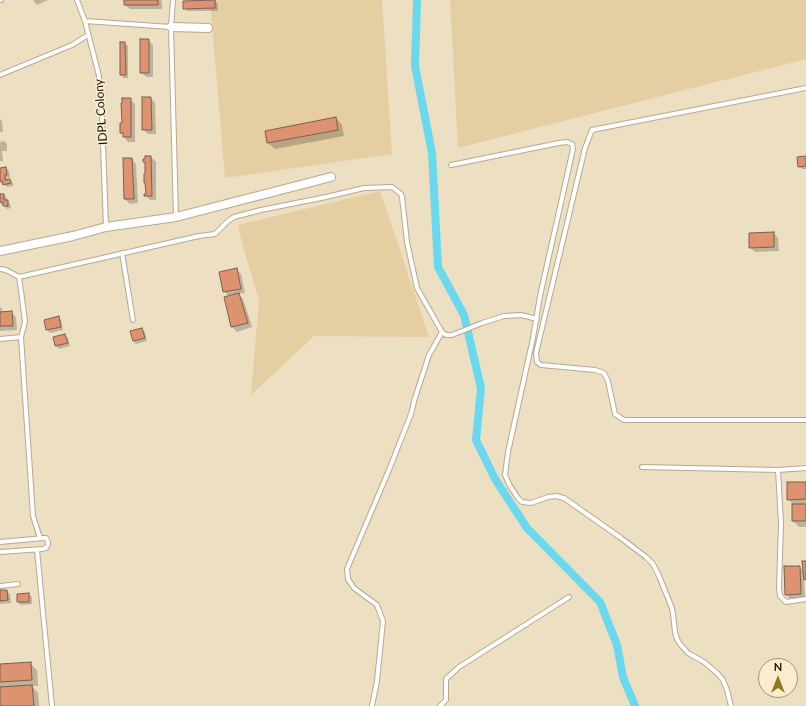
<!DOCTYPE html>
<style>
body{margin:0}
#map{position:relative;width:806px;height:706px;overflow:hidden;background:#eddfc2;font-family:Lato,sans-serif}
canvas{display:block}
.north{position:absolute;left:758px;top:658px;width:40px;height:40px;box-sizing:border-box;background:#fbeccf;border:1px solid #9f947f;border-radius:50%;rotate:0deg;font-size:11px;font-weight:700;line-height:16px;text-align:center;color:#161107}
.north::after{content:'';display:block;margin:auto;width:14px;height:18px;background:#907a20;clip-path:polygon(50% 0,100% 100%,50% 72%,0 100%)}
</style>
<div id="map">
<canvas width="806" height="706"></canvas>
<div class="north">N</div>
</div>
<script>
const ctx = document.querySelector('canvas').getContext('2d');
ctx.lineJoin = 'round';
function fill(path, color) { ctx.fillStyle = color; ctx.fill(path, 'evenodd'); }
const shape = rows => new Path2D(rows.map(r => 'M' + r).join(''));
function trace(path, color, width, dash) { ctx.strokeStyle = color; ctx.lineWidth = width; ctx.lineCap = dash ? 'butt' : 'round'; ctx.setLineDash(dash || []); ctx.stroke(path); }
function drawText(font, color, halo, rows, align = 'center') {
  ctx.font = font + ' Lato,sans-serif'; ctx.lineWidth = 3; ctx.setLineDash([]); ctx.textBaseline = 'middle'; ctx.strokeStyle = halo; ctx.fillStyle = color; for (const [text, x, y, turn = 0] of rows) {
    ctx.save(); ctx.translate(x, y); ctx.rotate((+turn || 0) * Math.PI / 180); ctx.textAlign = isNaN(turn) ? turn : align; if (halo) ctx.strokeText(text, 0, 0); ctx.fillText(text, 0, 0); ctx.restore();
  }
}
const green = shape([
 [210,0,382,0,392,154,225,178],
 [450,0,806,0,806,59,458,148],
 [380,191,429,337,314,336,251,395,259,300,243,247,238,225]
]);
const shadow = shape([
 [33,0,48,0,37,5],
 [125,0,161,0,162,2,162,9,130,9,125,5],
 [215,1,218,4,218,11,187,11,184,8],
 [148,40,153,45,153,77,146,77,141,72],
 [125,43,128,46,128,78,124,78,121,75],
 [151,98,155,103,156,134,148,134,143,129],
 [130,99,135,104,135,142,128,142,124,137,124,135,121,133,123,124],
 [336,118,342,125,344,136,275,149,268,143,266,132],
 [0,119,2,121,3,132,0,132],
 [4,141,7,144,7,151,2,151,3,161,0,161,0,142],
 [151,157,156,162,156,200,150,200,145,195,147,195,146,164,144,162],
 [806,157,806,169,802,169,799,166],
 [124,159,132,159,136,164,138,203,130,204,125,199],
 [6,168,9,171,10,178,7,178,7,180,10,180,13,183,13,186,7,187,4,183,2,184,0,182,0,169],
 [0,195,4,195,7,198,7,201,10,204,11,208,7,209,4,205,2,205,0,203],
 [774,233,778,238,779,251,755,252,750,247],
 [236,269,241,274,245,293,238,294,243,299,252,327,237,332,232,327,225,298,229,297,224,291],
 [0,307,2,309,3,312,11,312,16,317,17,330,0,331],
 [58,317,61,320,63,330,50,333,47,330],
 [142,329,145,332,147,341,136,344,133,341],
 [65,335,68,338,70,346,59,349,56,346],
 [806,483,806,527,799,527,793,521,794,505,788,499],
 [806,562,806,580,804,579,805,598,790,599,786,594,799,567,804,571],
 [7,591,10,594,11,603,0,604,0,592],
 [29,594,32,597,32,604,21,605,18,602],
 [30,663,37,670,38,686,32,686,38,693,39,706,0,706,0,665]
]);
const canal = shape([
 [417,0,415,66,432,153,438,267,464,315,481,388,476,440,495,479,527,528,600,602,617,645,623,677,635,706]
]);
const building = shape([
 [124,0,158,0,158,5,124,5,124,0],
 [215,0,215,8,183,9,183,1,215,0],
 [140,39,149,39,149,73,140,73,140,39],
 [120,42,125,42,126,75,120,75,120,42],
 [142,97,151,97,152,130,142,130,142,97],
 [122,98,131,98,131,137,123,137,123,133,120,133,120,123,122,123,121,103,122,103,122,98],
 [336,117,338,130,267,143,265,131,336,117],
 [145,156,151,156,152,196,144,196,144,194,146,194,145,183,144,183,144,174,145,173,145,162,143,162,143,159,145,159,145,156],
 [806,156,806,166,798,167,797,157,806,156],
 [123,158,132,158,134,199,124,199,123,158],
 [6,167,7,175,5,175,5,180,10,179,11,183,3,185,2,181,0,181,0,168,6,167],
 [0,194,4,194,4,200,8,200,8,206,3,206,3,202,0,202,0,194],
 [774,232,774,247,749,248,749,233,774,232],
 [237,268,241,289,223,292,219,272,237,268],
 [239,293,248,323,231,327,224,297,239,293],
 [12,311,13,326,0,326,0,312,12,311],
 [59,316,61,327,46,330,44,320,59,316],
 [142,328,145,338,133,341,130,331,142,328],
 [65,334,68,343,55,346,53,337,65,334],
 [787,482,806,482,806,499,787,500,787,482],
 [792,504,806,504,806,521,792,521,792,504],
 [802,561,806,561,806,579,804,580,802,561],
 [784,566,800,566,801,594,785,595,784,566],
 [0,590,7,590,8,600,0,601,0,590],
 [29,593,29,602,17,602,17,594,29,593],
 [31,662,32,680,0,682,0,664,31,662],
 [32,685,34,706,0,706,0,687,32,685]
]);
const service = shape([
 [0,0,1,0],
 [77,0,85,21,99,76,102,117,106,227],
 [85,21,171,27,176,217],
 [171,27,173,0],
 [0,75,72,45,88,35],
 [806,88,592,130,585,148,536,353,537,362,541,365,595,370,604,373,608,381,615,414,624,420,806,420],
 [451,165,559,143,567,142,572,144,573,149,540,296,533,338,508,452,505,475,510,486,518,498,522,502,531,503,548,497,556,496,564,498,621,538,646,557,653,564,659,576,672,608,673,614,675,632,677,639,680,644,688,653,704,662,717,673,723,680,727,690,731,706],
 [122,253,133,320],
 [0,269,6,270,19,277,22,298,25,322,21,337,33,516,40,538],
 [19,277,199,236,215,234,228,221,234,217,261,210,326,197,364,188,392,187,401,194,402,197,407,242,417,288,442,332,446,335,452,335,482,323,504,316,521,315,537,319],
 [0,339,21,337],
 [642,467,778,470],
 [806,468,778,470,781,523,779,588,780,596,786,602,806,599],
 [0,542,44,538,46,538,48,542,48,545,46,548,43,549,0,552],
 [37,550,52,706],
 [0,586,18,584],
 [372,706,377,681,383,621,377,605,354,588,348,579,347,569,389,470,411,414,415,398,429,355,442,332],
 [440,706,446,700,446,679,459,667,569,597]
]);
const minor = shape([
 [171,27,208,28],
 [0,251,73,236,106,227,176,217,331,177]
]);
const streetNames = [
 ["IDPL Colony",101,112,-94]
];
fill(green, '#e5cea1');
fill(shadow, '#0003');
trace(canal, '#6ad8ef', 8);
fill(building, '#df926f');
trace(building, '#7b5f53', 1);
trace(service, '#b7a98e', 6);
trace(minor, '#b7a98e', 10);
trace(service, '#fff', 4);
trace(minor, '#fff', 8);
drawText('12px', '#161107', '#fbeccf', streetNames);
</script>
